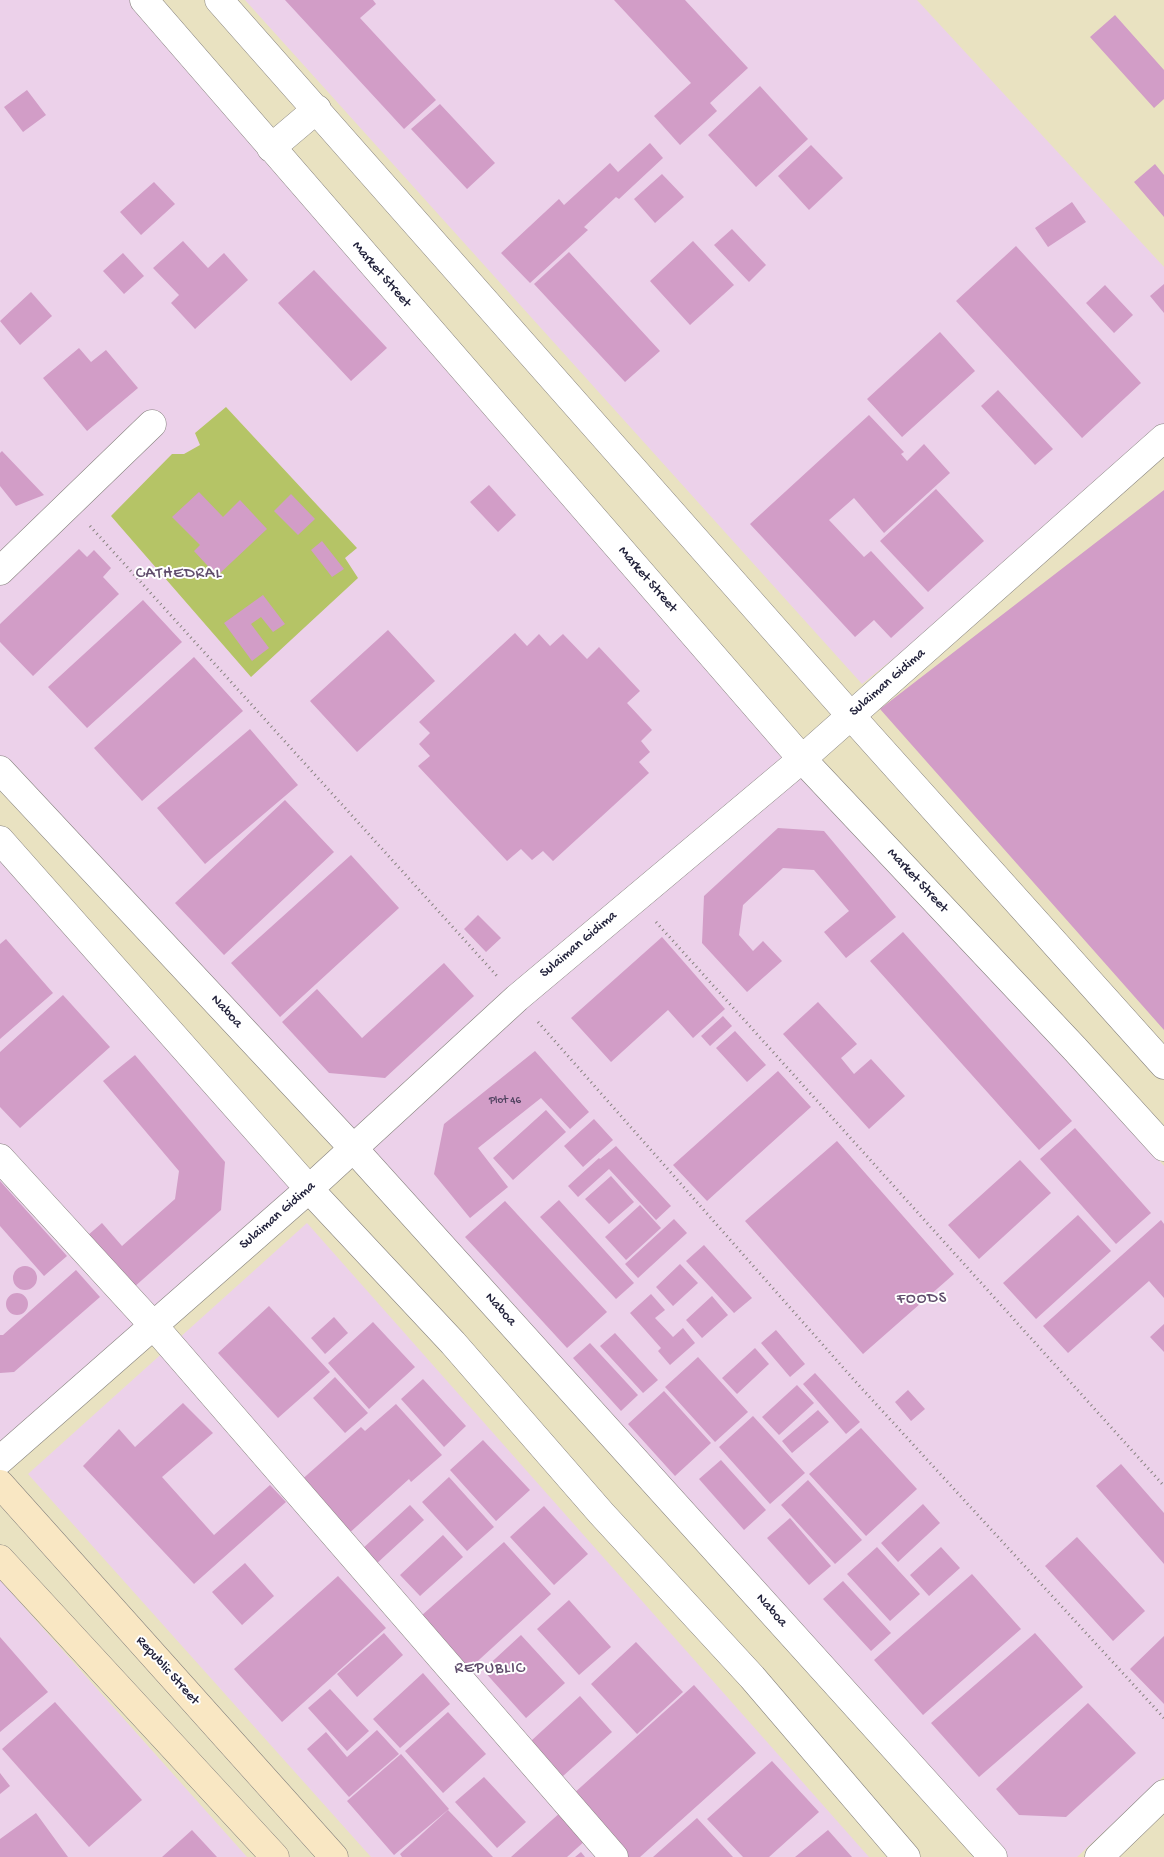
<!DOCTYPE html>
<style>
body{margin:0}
canvas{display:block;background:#e9e2c1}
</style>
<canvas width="1164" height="1857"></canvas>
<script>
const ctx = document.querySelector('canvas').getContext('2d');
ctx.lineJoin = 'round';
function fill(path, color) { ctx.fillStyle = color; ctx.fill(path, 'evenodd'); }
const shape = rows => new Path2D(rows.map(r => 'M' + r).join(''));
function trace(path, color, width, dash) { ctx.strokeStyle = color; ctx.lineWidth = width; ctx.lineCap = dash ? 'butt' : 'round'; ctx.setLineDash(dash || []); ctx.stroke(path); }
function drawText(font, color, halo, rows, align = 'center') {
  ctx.font = font + ' "Gochi Hand",sans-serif'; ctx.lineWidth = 4; ctx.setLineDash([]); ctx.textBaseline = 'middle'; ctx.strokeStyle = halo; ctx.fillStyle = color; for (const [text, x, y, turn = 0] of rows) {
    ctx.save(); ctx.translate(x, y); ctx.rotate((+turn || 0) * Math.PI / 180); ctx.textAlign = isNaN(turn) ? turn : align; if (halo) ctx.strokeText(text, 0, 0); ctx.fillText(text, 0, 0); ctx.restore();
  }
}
const built = shape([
 [0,0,146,0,802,759,1164,1166,1164,1776,1077,1857,993,1857,353,1147,0,775],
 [245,0,917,0,1164,267,1164,441,862,684],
 [0,841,303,1189,0,1458],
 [307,1223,869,1857,371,1857,28,1474],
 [0,1580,247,1857,0,1857]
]);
const green = shape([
 [226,407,357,548,345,558,358,578,251,677,111,516,172,454,184,454,200,445,195,433]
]);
const building = shape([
 [285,0,373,0,376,4,360,18,436,100,404,129],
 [614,0,685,0,748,68,710,103,717,111,680,145,654,116,691,83],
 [1115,15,1164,70,1164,99,1154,108,1090,37],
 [760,86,808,139,756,187,708,135],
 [27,90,46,115,23,132,4,107],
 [440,104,495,163,467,189,411,129],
 [650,143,663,158,619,199,616,197,584,227,588,230,530,283,501,253,559,199,564,205,610,163,618,172],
 [811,145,843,178,809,210,778,176],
 [1155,164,1164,175,1164,217,1134,182],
 [662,174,684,197,655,223,634,199],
 [154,182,175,204,141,235,120,212],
 [1072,202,1086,222,1048,247,1035,228],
 [732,229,766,265,749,282,714,245],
 [183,241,208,268,224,253,248,280,195,329,171,303,179,295,153,268],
 [693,241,734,285,690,325,650,281],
 [1016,246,1141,383,1082,438,956,301],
 [569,252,660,351,625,382,534,284],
 [123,253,144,276,124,294,103,271],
 [314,270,387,348,351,381,278,303],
 [1164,284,1164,313,1150,296],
 [1105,285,1133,315,1114,333,1086,303],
 [31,292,52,316,20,345,0,321],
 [940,332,975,371,902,437,867,399],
 [79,348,91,362,106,350,138,388,87,431,43,378],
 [998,390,1053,449,1035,465,981,406],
 [869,415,904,452,901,454,907,461,924,444,950,473,884,533,854,498,829,520,864,557,871,551,924,608,891,638,874,620,855,637,750,524],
 [2,451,44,495,16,506,0,486,0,453],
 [489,485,516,515,498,532,470,502],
 [936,489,984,541,928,592,880,541],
 [1164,490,1164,1030,880,709],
 [199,492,223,517,240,500,267,529,217,576,194,551,200,545,172,517],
 [291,494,315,519,298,535,274,511],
 [322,541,344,569,332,577,311,550],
 [79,549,87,557,94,550,111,568,103,577,119,594,33,676,0,642,0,624],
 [263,595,285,624,273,632,261,617,251,624,269,648,252,661,224,623],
 [143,600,182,642,87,728,48,687],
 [388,630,435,681,357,752,310,701],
 [515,633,527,646,539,634,550,646,563,634,587,659,599,647,640,691,627,703,652,730,641,741,650,752,639,762,649,773,553,861,543,851,532,860,521,849,507,861,418,766,430,756,419,744,430,733,419,722],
 [194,657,243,711,142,801,94,748],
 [250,729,298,785,205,864,157,808],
 [285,800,334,852,224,955,175,903],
 [778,828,824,831,896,917,846,958,824,932,849,911,814,870,783,868,743,905,739,935,753,951,763,941,782,961,747,992,702,943,704,896],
 [351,855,399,908,280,1017,231,963],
 [478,915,501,938,486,952,464,929],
 [903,932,1072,1121,1039,1150,870,961],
 [662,937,725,1009,693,1038,668,1010,611,1062,571,1018],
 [6,939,53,993,0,1039,0,944],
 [444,963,474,996,385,1078,329,1073,282,1022,317,989,362,1038],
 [63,995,110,1047,20,1128,0,1107,0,1052],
 [818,1002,857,1044,841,1058,854,1074,871,1059,905,1096,869,1129,783,1034],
 [723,1016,732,1026,710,1046,701,1036],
 [735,1031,766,1065,747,1082,716,1048],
 [535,1051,589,1112,570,1129,541,1098,478,1148,508,1187,470,1218,434,1174,444,1124],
 [135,1055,225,1162,221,1210,133,1288,87,1236,102,1223,122,1246,175,1199,179,1171,103,1081],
 [778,1071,811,1107,707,1201,673,1165],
 [546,1110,566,1132,513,1180,493,1158],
 [594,1119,613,1140,583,1167,564,1146],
 [1075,1128,1151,1213,1116,1244,1040,1159],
 [837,1141,954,1274,863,1354,745,1221],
 [616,1146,671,1206,656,1220,609,1169,578,1197,568,1186,599,1158,600,1159],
 [1020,1160,1051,1193,979,1259,948,1225],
 [611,1176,634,1202,609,1224,585,1199],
 [0,1181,67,1256,44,1276,0,1226],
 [559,1200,634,1283,616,1299,540,1217],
 [505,1201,607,1312,567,1348,465,1237],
 [640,1205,661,1228,626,1260,605,1237],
 [1078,1215,1111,1251,1036,1319,1003,1283],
 [674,1219,687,1233,638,1278,625,1264],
 [1161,1220,1164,1224,1164,1298,1149,1281,1068,1353,1043,1326],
 [704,1245,752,1298,734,1313,686,1261],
 [680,1264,698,1283,673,1306,656,1287],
 '13 1278a12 12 0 1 1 24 0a12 12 0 1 1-24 0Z',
 [76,1270,100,1297,14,1372,0,1373,0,1335,3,1335],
 '6 1304a11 11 0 1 1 22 0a11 11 0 1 1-22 0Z',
 [651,1294,665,1310,655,1318,673,1337,683,1328,695,1343,670,1365,658,1351,661,1348,630,1313],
 [712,1296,728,1315,702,1338,686,1320],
 [269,1306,330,1372,278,1418,218,1353],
 [334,1317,348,1333,325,1354,311,1338],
 [373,1322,415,1367,369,1409,328,1363],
 [1164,1324,1164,1352,1150,1337],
 [776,1330,805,1364,790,1377,761,1343],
 [615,1333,658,1380,643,1393,600,1346],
 [590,1343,638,1395,621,1411,573,1358],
 [755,1348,769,1364,737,1394,722,1378],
 [698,1357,748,1412,715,1442,665,1387],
 [815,1373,860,1422,846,1434,803,1384],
 [335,1377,368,1413,345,1433,313,1398],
 [423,1379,466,1426,444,1447,401,1399],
 [797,1385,814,1403,779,1435,762,1417],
 [908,1390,925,1409,911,1421,895,1402],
 [664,1391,711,1443,675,1476,628,1424],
 [183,1403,213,1433,162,1477,214,1535,270,1485,286,1502,194,1584,83,1466,119,1429,135,1447],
 [396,1404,442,1455,411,1482,409,1479,346,1536,298,1483,361,1427,365,1431],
 [818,1410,829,1422,792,1453,782,1441],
 [753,1416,805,1473,770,1504,719,1447],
 [861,1428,917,1489,866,1536,809,1474],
 [483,1440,530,1490,496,1521,450,1470],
 [721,1460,766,1510,744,1530,699,1479],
 [1121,1464,1164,1513,1164,1564,1096,1486],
 [449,1477,494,1527,467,1551,422,1502],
 [808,1480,862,1540,835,1564,781,1505],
 [923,1504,940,1523,898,1562,881,1543],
 [410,1505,424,1520,375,1565,361,1550],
 [544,1506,588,1554,554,1585,510,1537],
 [790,1518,831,1566,809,1585,767,1538],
 [443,1535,463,1557,420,1596,400,1575],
 [1077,1537,1145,1611,1113,1641,1045,1566],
 [504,1542,551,1594,469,1669,421,1616],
 [877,1547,920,1594,890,1621,847,1574],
 [941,1547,960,1568,929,1596,910,1575],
 [245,1563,274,1596,242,1625,212,1592],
 [972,1574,1021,1629,923,1715,874,1660],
 [338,1576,386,1628,282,1722,234,1669],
 [843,1581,891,1633,871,1651,823,1599],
 [569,1600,611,1647,579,1675,537,1629],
 [384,1633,403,1655,357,1697,337,1674],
 [1035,1633,1083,1687,979,1777,931,1723],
 [521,1635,565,1683,526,1718,483,1670],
 [1164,1636,1164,1704,1130,1669],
 [0,1637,48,1692,0,1732],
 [636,1642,683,1692,637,1734,591,1684],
 [423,1673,450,1704,400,1748,373,1719],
 [694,1685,756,1753,640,1857,628,1857,572,1795],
 [330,1689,369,1731,347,1751,308,1708],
 [580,1696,612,1732,563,1776,531,1741],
 [55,1702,142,1800,89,1847,2,1749],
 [1088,1703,1136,1753,1066,1817,1019,1815,996,1789],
 [448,1712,486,1754,443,1793,405,1751],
 [377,1730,399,1754,349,1797,307,1749,326,1732,347,1757],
 [401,1754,449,1809,394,1855,347,1801],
 [772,1761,819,1812,769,1857,743,1857,707,1819],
 [0,1773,10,1786,0,1794],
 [484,1777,526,1822,497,1848,455,1802],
 [448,1810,493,1857,402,1857,400,1854],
 [562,1811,587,1839,567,1857,511,1857],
 [36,1813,68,1857,0,1857,0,1839],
 [697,1818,733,1857,653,1857],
 [192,1830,217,1857,162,1857],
 [828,1830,852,1857,795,1857],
 [581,1852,585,1857,575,1857]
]);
const path = shape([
 [90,526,497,976],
 [656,922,1164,1486],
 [538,1022,854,1380,1164,1718]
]);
const minor = shape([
 [144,0,802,759,1075,1049,1164,1147],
 [219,0,851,716,1164,1065],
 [271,148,317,109],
 [0,571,152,424],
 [0,770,353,1148,993,1857],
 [0,840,309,1189,453,1343,601,1513,752,1677,906,1857],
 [0,1158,153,1325,614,1857],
 [0,1460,309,1189,517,998,802,759,1164,438],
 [1099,1857,1164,1794]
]);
const secondary = shape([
 [0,1484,334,1857],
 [0,1559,275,1857]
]);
const numberNames = [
 ["Plot 46",505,1101]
];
const streetNames = [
 ["Market Street",381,275,49],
 ["Market Street",647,580,49],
 ["Sulaiman Gidima",888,683,-41],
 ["Market Street",917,881,47],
 ["Sulaiman Gidima",579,945,-40],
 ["Naboa",226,1012,47],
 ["Sulaiman Gidima",278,1216,-41],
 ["Naboa",500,1310,48],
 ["Naboa",771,1611,48],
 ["Republic Street",167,1671,48]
];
const quarterNames = [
 ["CATHEDRAL",179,575],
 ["FOODS",922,1300],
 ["REPUBLIC",490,1670]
];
fill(built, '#ecd1ea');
fill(green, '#b5c466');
fill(building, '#d29dc7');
trace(minor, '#86827e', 29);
trace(secondary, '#86827e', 29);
trace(path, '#86827e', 3, [1, 4]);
trace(minor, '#fff', 28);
trace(secondary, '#f9e7c3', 28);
drawText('11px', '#4e415e', null, numberNames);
drawText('14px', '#22223b', '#fff', streetNames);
ctx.letterSpacing = '1px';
drawText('16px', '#604d6c', '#fff', quarterNames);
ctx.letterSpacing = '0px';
</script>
